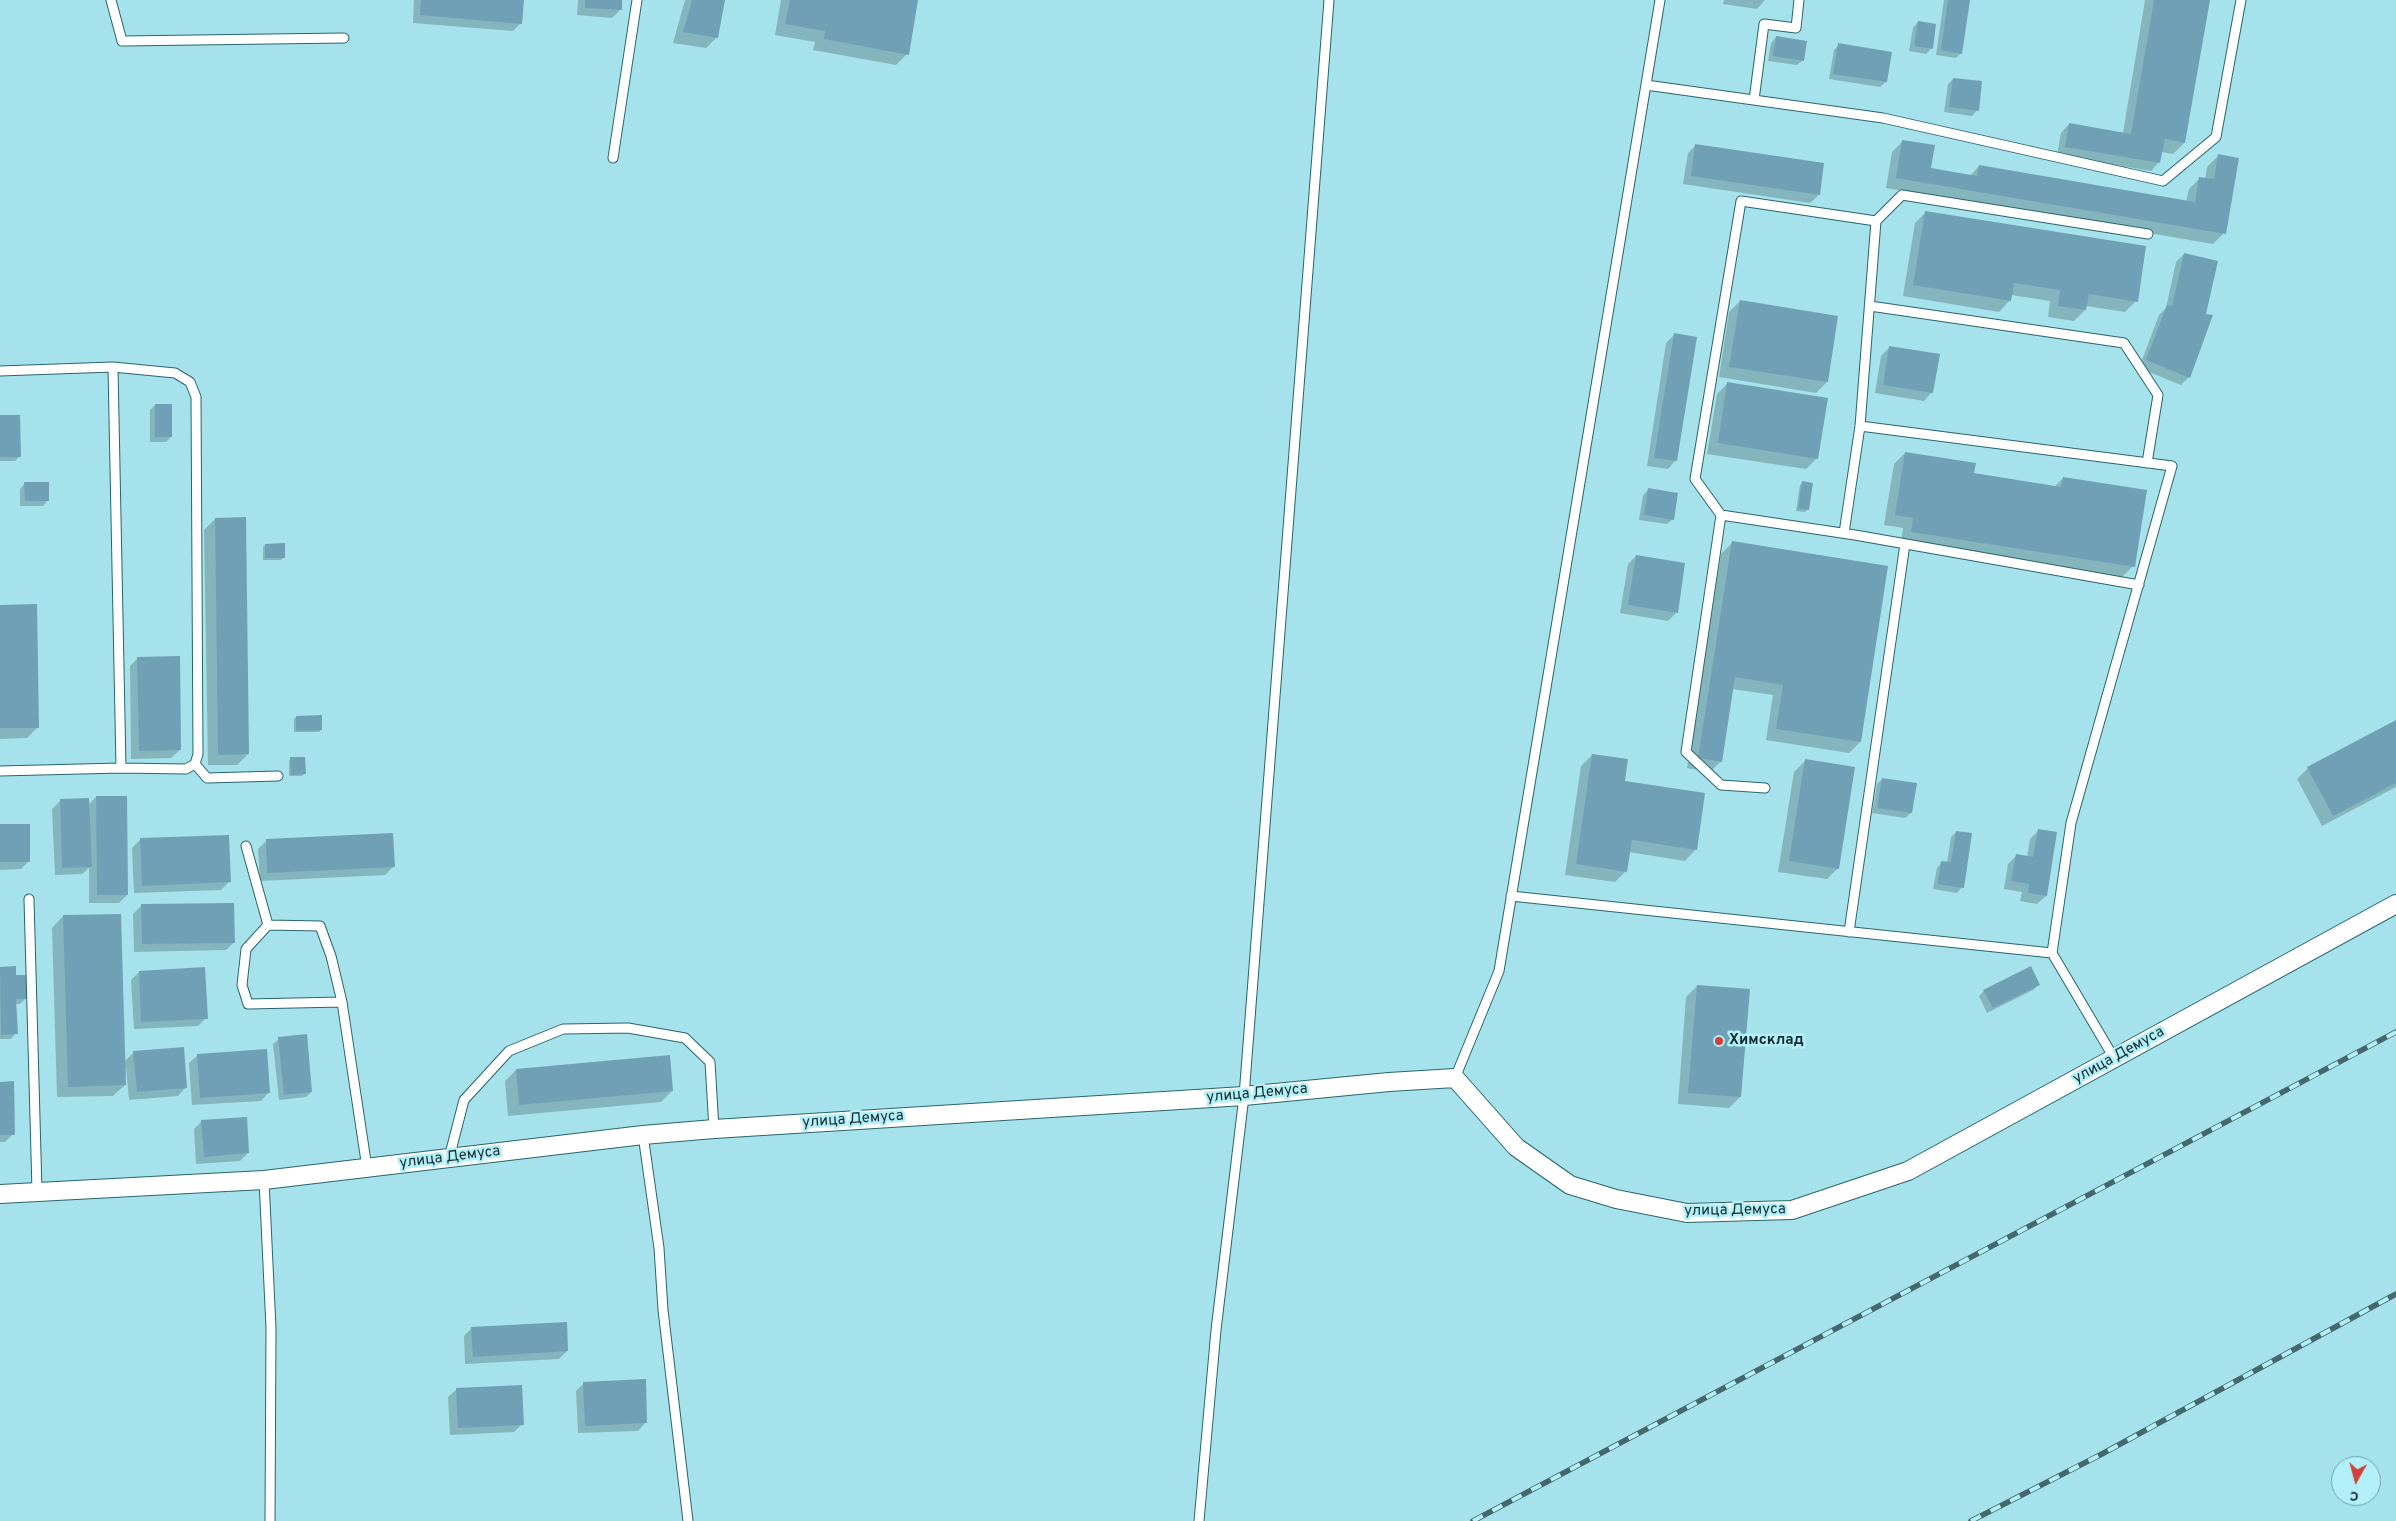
<!DOCTYPE html>
<meta charset="utf-8">
<style>
body{margin:0}
#map{position:relative;width:2396px;height:1521px;overflow:hidden;background:#a6e2eb;font-family:Overpass,sans-serif}
canvas{display:block}
.north{position:absolute;left:2331px;top:1456px;width:50px;height:50px;box-sizing:border-box;background:#b3eff8;border:1px solid #73a1a8;border-radius:50%;rotate:187deg;font-size:14px;font-weight:700;line-height:20px;text-align:center;color:#132b2f}
.north::after{content:'';display:block;margin:auto;width:18px;height:22px;background:#cf4139;clip-path:polygon(50% 0,100% 100%,50% 72%,0 100%)}
</style>
<div id="map">
<canvas width="2396" height="1521"></canvas>
<div class="north">С</div>
</div>
<script>
const ctx = document.querySelector('canvas').getContext('2d');
ctx.lineJoin = 'round';
function fill(path, color) { ctx.fillStyle = color; ctx.fill(path, 'evenodd'); }
const shape = rows => new Path2D(rows.map(r => 'M' + r).join(''));
function trace(path, color, width, dash) { ctx.strokeStyle = color; ctx.lineWidth = width; ctx.lineCap = dash ? 'butt' : 'round'; ctx.setLineDash(dash || []); ctx.stroke(path); }
function drawText(font, color, halo, rows, align = 'center') {
  ctx.font = font + ' Overpass,sans-serif'; ctx.lineWidth = 5; ctx.setLineDash([]); ctx.textBaseline = 'middle'; ctx.strokeStyle = halo; ctx.fillStyle = color; for (const [text, x, y, turn = 0] of rows) {
    ctx.save(); ctx.translate(x, y); ctx.rotate((+turn || 0) * Math.PI / 180); ctx.textAlign = isNaN(turn) ? turn : align; if (halo) ctx.strokeText(text, 0, 0); ctx.fillText(text, 0, 0); ctx.restore();
  }
}
const shadow = shape([
 [414,0,520,0,521,23,513,31,413,23],
 [578,0,621,0,621,9,612,18,577,15],
 [685,0,723,0,717,37,706,48,673,43],
 [781,0,917,0,907,54,896,65,813,50,815,42,775,35],
 [1724,0,1765,0,1757,9,1723,4],
 [1944,0,1969,0,1961,53,1956,58,1936,55],
 [2145,0,2209,0,2184,143,2173,154,2161,152,2159,162,2151,171,2057,155,2061,133,2069,124,2123,133],
 [1918,22,1931,49,1926,54,1909,51,1913,28],
 [1776,37,1803,60,1797,65,1768,61,1771,43],
 [1839,45,1890,53,1886,82,1880,87,1829,79,1834,50],
 [1953,79,1977,110,1972,116,1944,112,1948,84],
 [1903,141,1930,169,1970,176,1979,166,2186,202,2189,189,2200,178,2205,179,2207,167,2218,156,2224,233,2213,244,1886,188,1892,152],
 [1696,145,1819,195,1810,203,1683,184,1688,153],
 [1926,212,2136,301,2125,312,2086,306,2085,310,2074,321,2048,317,2050,301,2011,295,2010,300,1999,312,1903,296,1915,223],
 [2184,254,2189,377,2181,385,2139,368,2159,315,2166,308,2176,262],
 [1740,301,1827,382,1816,393,1719,377,1729,312],
 [1674,335,1676,460,1668,469,1647,466,1666,343],
 [1889,348,1932,392,1924,401,1875,393,1881,356],
 [1728,383,1817,458,1806,469,1707,454,1717,394],
 [155,405,171,437,166,442,150,442,150,410],
 [0,417,20,456,15,461,0,461],
 [1905,453,1972,474,2054,487,2063,478,2133,566,2122,577,1901,542,1903,528,1884,525,1894,464],
 [25,483,48,500,43,506,20,506,20,489],
 [1802,483,1807,510,1805,512,1796,511,1800,485],
 [1649,489,1673,519,1667,524,1639,520,1643,495],
 [215,519,248,754,237,765,208,765,204,530],
 [1732,543,1860,742,1849,753,1766,740,1773,695,1732,689,1721,761,1710,772,1687,768,1721,554],
 [265,545,284,557,281,560,263,560,263,547],
 [1636,556,1676,613,1668,621,1620,613,1628,564],
 [0,606,38,727,27,738,0,739],
 [138,658,180,750,171,758,131,759,130,666],
 [296,717,321,730,319,732,294,732,294,719],
 [2396,721,2396,787,2322,826,2297,779,2308,768],
 [1592,755,1696,849,1685,861,1629,852,1626,871,1615,882,1565,875,1581,766],
 [291,758,304,774,302,776,289,776,289,761],
 [1805,761,1838,868,1827,879,1778,872,1794,772],
 [1882,779,1915,784,1911,813,1905,818,1872,813,1877,784],
 [96,797,127,895,119,903,89,903,89,868,82,874,55,875,52,809,61,800,88,805],
 [0,826,29,861,21,869,0,870],
 [2038,831,2046,896,2037,904,2020,901,2022,892,2004,889,2008,864,2016,856,2027,858,2030,839],
 [1956,832,1962,887,1957,893,1933,889,1937,868,1942,862,1947,863,1951,837],
 [140,840,229,882,221,890,134,893,132,848],
 [266,841,394,866,385,875,260,881,258,849],
 [142,905,234,942,226,950,134,952,133,914],
 [63,916,124,1062,134,1052,186,1087,178,1096,129,1100,126,1068,124,1068,125,1085,113,1096,57,1097,52,928],
 [0,968,14,968,15,977,25,999,20,1004,15,1004,16,1033,11,1039,0,1039],
 [139,972,206,1018,198,1026,134,1029,131,980],
 [2038,985,2033,990,1987,1013,1979,996,1984,991],
 [1697,986,1740,1097,1729,1108,1678,1104,1686,997],
 [279,1039,311,1092,306,1097,279,1100,273,1044],
 [198,1055,269,1092,261,1101,192,1105,189,1063],
 [516,1070,672,1091,661,1102,508,1116,505,1081],
 [0,1083,13,1134,5,1142,0,1142],
 [202,1121,248,1153,240,1161,196,1164,194,1129],
 [472,1328,567,1351,559,1359,465,1364,464,1336],
 [584,1383,646,1422,638,1431,578,1433,576,1391],
 [457,1389,522,1424,514,1432,450,1435,448,1397]
]);
const building = shape([
 [421,0,524,0,522,24,420,15],
 [585,0,622,0,622,10,585,8],
 [692,0,725,0,718,38,683,32],
 [790,0,918,0,909,55,824,39,825,31,785,24],
 [1948,0,1970,0,1962,54,1941,50],
 [2154,0,2210,0,2185,143,2165,139,2160,163,2065,147,2069,123,2131,134],
 [1918,21,1936,24,1933,49,1914,46],
 [1776,36,1807,41,1804,61,1773,56],
 [1838,43,1892,52,1887,82,1833,74],
 [1953,78,1982,81,1979,111,1949,107],
 [1902,140,1935,145,1931,168,1977,176,1979,165,2195,202,2199,177,2214,179,2218,154,2239,158,2226,234,1896,178],
 [1695,144,1824,163,1820,195,1691,176],
 [1925,211,2146,246,2138,302,2089,294,2086,310,2058,306,2060,290,2014,283,2011,301,1913,285],
 [2184,253,2218,261,2206,314,2213,315,2190,378,2146,360,2167,305,2172,306],
 [1740,300,1838,316,1828,382,1729,367],
 [1674,333,1697,337,1677,461,1654,458],
 [1889,346,1940,354,1933,393,1883,385],
 [1727,382,1828,398,1818,459,1718,443],
 [155,404,172,404,172,437,155,437],
 [0,415,20,415,21,457,0,457],
 [1905,452,1976,463,1974,473,2061,487,2063,477,2147,490,2135,567,1911,532,1913,518,1895,515],
 [1802,481,1813,483,1809,510,1798,509],
 [24,482,49,482,49,501,25,501],
 [1648,488,1678,493,1674,520,1644,515],
 [246,517,249,754,218,755,215,518],
 [1732,541,1888,566,1861,742,1776,729,1783,685,1735,677,1722,762,1698,758],
 [285,543,285,558,265,558,265,544],
 [1636,555,1685,563,1678,613,1628,605],
 [37,604,39,728,0,728,0,605],
 [180,656,181,750,139,751,137,657],
 [322,715,322,730,296,731,296,716],
 [2396,720,2396,783,2333,816,2307,767],
 [1592,754,1628,759,1625,781,1705,793,1697,850,1632,840,1627,872,1576,864],
 [290,757,305,757,306,774,291,775],
 [1805,759,1855,767,1839,869,1789,861],
 [1882,778,1917,783,1912,813,1877,808],
 [96,796,127,796,128,895,97,895],
 [89,798,92,867,62,868,60,799],
 [0,824,30,824,30,862,0,862],
 [2038,829,2057,832,2047,896,2028,893,2029,884,2011,881,2016,854,2033,857],
 [1956,831,1972,833,1964,888,1938,884,1941,861,1951,862],
 [393,833,395,867,267,873,266,839],
 [229,835,231,882,142,886,140,838],
 [234,903,235,943,142,944,141,904],
 [121,914,126,1085,68,1087,63,915],
 [16,966,16,975,26,975,27,999,16,999,18,1034,1,1035,0,967],
 [2031,966,2040,985,1993,1008,1983,990],
 [205,967,208,1019,141,1022,139,971],
 [1697,985,1750,989,1741,1097,1688,1093],
 [307,1034,312,1092,284,1095,278,1037],
 [184,1047,187,1088,137,1092,133,1051],
 [267,1049,270,1093,200,1098,197,1054],
 [670,1055,673,1091,519,1105,516,1069],
 [14,1081,15,1135,0,1135,0,1082],
 [247,1117,249,1153,204,1157,201,1120],
 [567,1322,568,1351,473,1357,471,1327],
 [646,1379,647,1423,585,1426,583,1382],
 [522,1385,524,1425,458,1428,456,1388]
]);
const service = shape([
 [111,0,122,41,344,38],
 [1646,85,1883,118,2163,181,2216,137,2241,0],
 [1754,100,1764,24,1796,28,1799,0],
 [613,158,637,0],
 [1876,221,1902,195,2148,234],
 [1870,306,2124,343,2158,395,2147,463],
 [113,367,175,373,190,382,196,397,198,754,195,764,186,769,121,768],
 [0,371,113,367,121,768,0,771],
 [1860,426,2172,466,2071,823,2052,953],
 [1721,515,1855,535,2139,585],
 [195,764,207,778,278,776],
 [1765,788,1721,785,1686,752,1721,515,1695,479,1741,201,1876,221,1860,426,1844,533],
 [246,846,268,925],
 [1511,896,2052,953,2114,1058],
 [29,899,37,1191],
 [1849,932,1905,544],
 [342,1002,331,956,320,926,268,925,246,949,242,985,248,1004,342,1002,367,1168],
 [1455,1078,1499,971,1660,0],
 [643,1135,659,1248,663,1310,688,1521],
 [449,1158,464,1100,509,1051,563,1029,628,1028,685,1038,710,1062,714,1129],
 [264,1180,271,1328,270,1521],
 [1199,1521,1216,1330,1244,1096,1329,0]
]);
const minor = shape([
 [0,1194,264,1180,643,1135,714,1129,1244,1096,1389,1082,1455,1078,1516,1147,1570,1185,1616,1199,1687,1213,1792,1210,1908,1171,2396,904]
]);
const rail = shape([
 [1473,1521,2396,1032],
 [1971,1521,2100,1455,2396,1294]
]);
const markers = [
 [1719,1041,5,"#cf4139"]
];
const poiNames = [
 ["Химсклад",1729,1041]
];
const streetNames = [
 ["улица Демуса",2119,1056,-29],
 ["улица Демуса",1257,1094,-5],
 ["улица Демуса",853,1120,-4],
 ["улица Демуса",450,1158,-7],
 ["улица Демуса",1735,1211,-1]
];
fill(shadow, '#0003');
fill(building, '#6fa0b6');
trace(service, '#29656d', 11);
trace(minor, '#29656d', 20);
trace(service, '#fff', 9);
trace(minor, '#fff', 18);
trace(rail, '#44686d', 5.5);
trace(rail, '#b3eff8', 4, [11]);
for (const [x, y, r, color] of markers) { const dot = new Path2D(); dot.arc(x, y, r, 0, 2 * Math.PI); ctx.fillStyle = color; ctx.fill(dot); trace(dot, '#b3eff8', 2); }
drawText('bold 15px', '#132b2f', '#b3eff8', poiNames, 'left');
drawText('15px', '#132b2f', '#b3eff8', streetNames);
</script>
